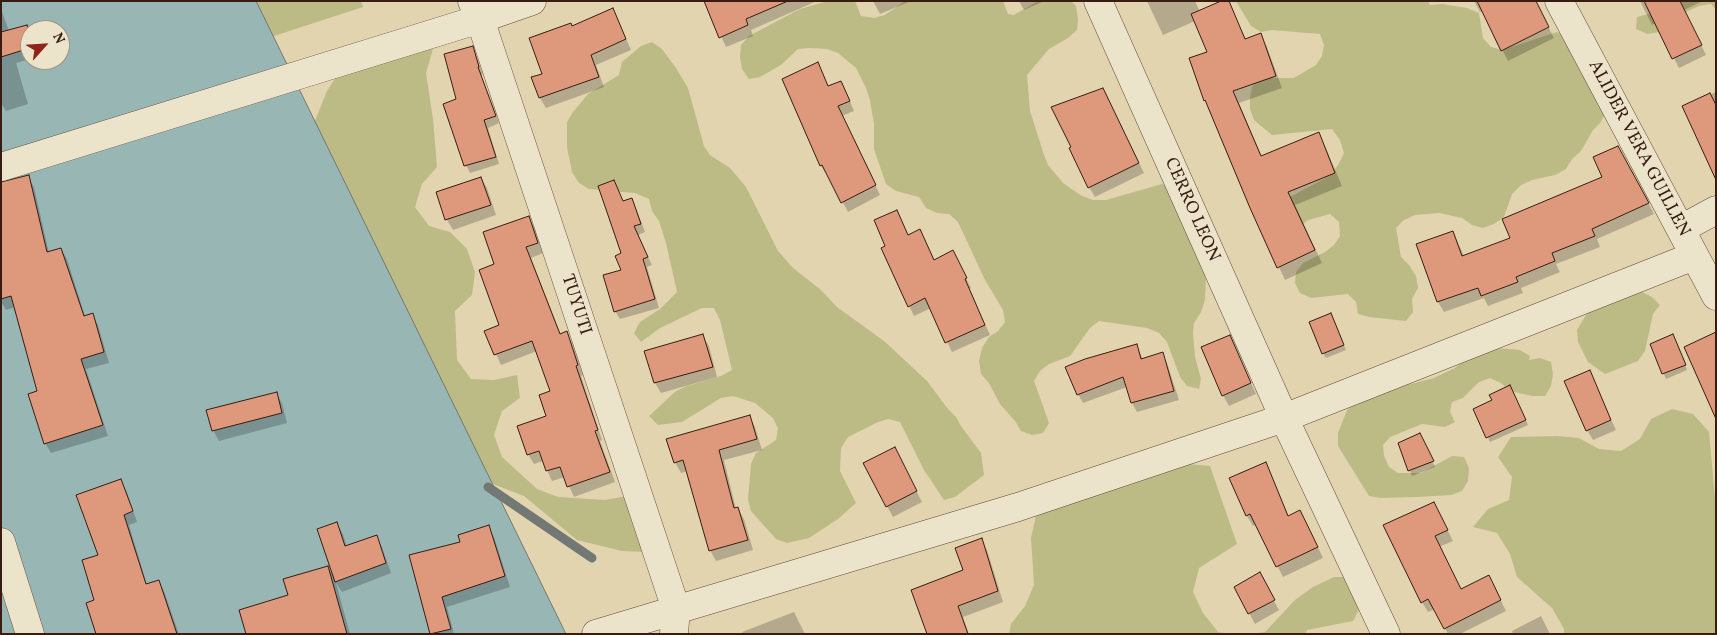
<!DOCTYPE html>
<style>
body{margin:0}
#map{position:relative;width:1717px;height:635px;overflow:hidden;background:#e2d4af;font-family:Vollkorn,serif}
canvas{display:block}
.frame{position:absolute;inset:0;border:2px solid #381c12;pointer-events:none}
.north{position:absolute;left:20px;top:20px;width:50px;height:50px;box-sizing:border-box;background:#ece3cb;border:1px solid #a49381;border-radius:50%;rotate:64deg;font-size:14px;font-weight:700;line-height:20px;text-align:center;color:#381c12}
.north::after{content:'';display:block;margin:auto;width:18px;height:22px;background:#8f2418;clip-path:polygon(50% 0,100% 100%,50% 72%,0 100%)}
</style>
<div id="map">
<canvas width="1717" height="635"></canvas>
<div class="frame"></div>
<div class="north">N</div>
</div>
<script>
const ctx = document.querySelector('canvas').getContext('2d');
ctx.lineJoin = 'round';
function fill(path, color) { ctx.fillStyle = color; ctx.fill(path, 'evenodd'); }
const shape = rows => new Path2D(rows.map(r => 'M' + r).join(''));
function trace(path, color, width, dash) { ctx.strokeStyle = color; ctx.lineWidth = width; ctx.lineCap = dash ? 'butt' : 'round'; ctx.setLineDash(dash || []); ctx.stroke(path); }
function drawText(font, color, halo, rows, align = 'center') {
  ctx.font = font + ' Vollkorn,serif'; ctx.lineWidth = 4.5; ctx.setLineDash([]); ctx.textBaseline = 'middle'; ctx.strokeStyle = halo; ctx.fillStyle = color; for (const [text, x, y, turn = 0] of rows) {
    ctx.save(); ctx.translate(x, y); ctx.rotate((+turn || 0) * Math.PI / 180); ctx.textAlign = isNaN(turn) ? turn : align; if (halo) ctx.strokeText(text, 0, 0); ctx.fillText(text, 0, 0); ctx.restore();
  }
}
const green = shape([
 [206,1,361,1,363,7,222,53],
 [828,1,855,1,861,16,874,18,885,15,905,1,1003,1,1008,14,1014,15,1038,1,1071,1,1076,6,1078,19,1077,30,1068,38,1049,49,1027,75,1030,111,1044,155,1048,165,1063,183,1082,196,1093,200,1106,200,1162,184,1174,187,1206,275,1205,300,1201,312,1194,323,1193,333,1195,357,1201,379,1199,389,1187,386,1180,377,1167,342,1159,333,1147,328,1099,321,1090,328,1070,356,1049,364,1040,371,1034,381,1049,423,1043,433,1032,435,1021,431,1015,421,1000,404,989,383,981,374,979,361,982,348,989,337,998,331,1005,322,1003,310,985,280,958,222,949,214,937,213,926,208,919,197,896,191,886,184,874,149,874,124,870,100,866,88,856,68,838,53,827,49,810,48,798,49,781,65,760,77,749,79,742,69,740,57,741,45,749,36,800,9],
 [1236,1,1428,1,1430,5,1442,4,1467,8,1479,13,1483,38,1491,47,1502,50,1557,32,1568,36,1606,111,1601,122,1593,130,1581,151,1572,159,1566,169,1555,175,1532,180,1521,185,1512,194,1504,217,1494,224,1483,228,1472,225,1462,218,1439,213,1415,215,1404,220,1396,228,1401,257,1409,265,1416,276,1418,288,1412,299,1413,312,1406,321,1369,317,1358,314,1356,302,1348,294,1311,298,1300,293,1295,283,1296,272,1303,263,1325,252,1334,245,1340,236,1339,222,1330,214,1308,220,1298,228,1290,197,1331,175,1338,165,1344,153,1340,140,1332,129,1272,135,1254,120,1250,109,1250,98,1252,87,1259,78,1294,78,1316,65,1322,56,1324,45,1320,34,1272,30,1261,32,1251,26],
 [1684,1,1716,1,1716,10,1711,4,1699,6,1688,11,1659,32,1647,34,1636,29,1637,17,1670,8],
 [418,32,433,49,426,73,433,119,437,167,422,184,415,207,429,226,450,232,467,249,475,272,472,295,455,311,457,360,471,379,494,380,517,375,520,398,502,411,494,435,502,457,537,489,558,497,605,500,627,496,646,552,622,551,577,540,524,496,480,479,310,133,327,91,352,52],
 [652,42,662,49,676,68,688,88,704,146,710,155,730,168,746,187,778,251,793,268,821,290,837,307,884,341,927,381,948,409,956,417,961,426,981,453,984,475,955,497,944,500,924,470,900,422,888,419,878,422,848,437,841,448,840,471,856,503,838,519,809,538,787,543,776,539,751,511,748,500,751,464,756,453,776,440,778,428,773,418,755,403,733,396,721,398,682,422,658,425,649,416,676,391,687,386,721,376,732,370,720,320,714,308,702,308,660,328,641,342,634,333,640,322,660,309,677,292,666,243,659,221,652,211,649,199,635,193,589,189,579,183,572,172,567,147,567,122,573,112,588,94,619,75,622,62,641,46],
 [1640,291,1652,297,1660,305,1653,314,1645,351,1638,361,1605,374,1588,362,1578,342,1577,330,1589,310],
 [1485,347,1520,350,1530,356,1529,360,1540,358,1551,362,1553,374,1551,386,1545,396,1532,396,1510,391,1501,383,1490,378,1479,382,1463,398,1452,402,1450,412,1455,422,1445,427,1422,424,1390,437,1383,445,1384,456,1389,467,1398,473,1421,473,1452,456,1464,457,1469,468,1468,481,1462,491,1451,495,1417,497,1381,498,1369,496,1338,446,1338,433,1347,410,1375,387,1411,384,1434,378,1455,368,1475,352],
 [1672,409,1693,414,1709,432,1716,509,1716,634,1564,634,1564,629,1552,608,1517,577,1510,554,1497,533,1473,527,1488,509,1509,500,1512,477,1498,457,1511,437,1557,436,1579,438,1599,449,1621,451,1640,439,1651,419],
 [1187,464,1210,466,1237,544,1199,568,1193,592,1203,613,1218,632,1231,634,1009,634,1011,624,1025,606,1034,585,1031,538,1036,516,1098,487],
 [1334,577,1358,577,1364,600,1353,621,1307,630,1305,634,1249,634,1265,632,1295,600,1313,587]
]);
const water = shape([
 [1,1,256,1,566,634,1,634,1,1],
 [30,30,60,30,60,60,30,60,30,30]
]);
const shadow = shape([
 [705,1,817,1,751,30,753,36,726,47],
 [873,1,911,1,880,14],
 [1019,1,1041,1,1042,2,1024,10],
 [1147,1,1195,1,1200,12,1228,1,1246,40,1260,35,1267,47,1282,88,1239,103,1262,157,1318,134,1325,146,1342,186,1295,205,1322,263,1285,280,1251,208,1205,100,1190,59,1209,52,1195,21,1163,35],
 [1474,1,1514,1,1539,9,1554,38,1508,61,1483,11,1480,12],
 [1640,1,1703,1,1684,10,1706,55,1679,68,1656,23,1652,25],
 [1,9,9,31,26,27,30,33,30,59,16,63,28,104,6,111,1,103],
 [618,20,631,50,596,65,604,87,546,108,540,98,544,74,572,27],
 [472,48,476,55,483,74,481,75,499,123,488,128,499,164,470,173,466,165,458,100],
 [817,64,829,87,841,83,846,92,854,111,842,116,880,195,848,212,828,174,827,175,821,166,784,79],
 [1716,92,1716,171,1683,107],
 [1108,100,1144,173,1095,197,1089,187,1073,147],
 [1624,157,1654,214,1597,239,1600,247,1556,264,1560,272,1521,288,1523,293,1488,306,1484,298,1444,312,1438,302,1417,245,1453,232,1464,256,1512,239,1603,177],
 [28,177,34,187,49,253,61,249,67,259,85,316,92,314,98,325,109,363,86,369,108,436,51,453,45,443,39,392,15,307,6,310,1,301,1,184],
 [481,178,487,188,496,215,453,230,447,220,438,192],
 [632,200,636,208,645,232,638,235,652,265,647,267,659,308,620,319,615,311,623,271,624,202],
 [528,217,534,227,543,253,531,258,561,335,567,333,572,343,583,375,581,376,602,440,600,441,615,482,574,497,565,477,552,481,543,461,534,464,528,454,548,417,552,392,537,351,501,365,486,332,501,326,496,265],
 [920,231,935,261,958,262,971,288,969,289,990,335,952,352,931,308,914,316,882,249],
 [1331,314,1346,350,1326,358,1323,353],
 [703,336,709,346,717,377,661,393,655,383],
 [1229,336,1256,394,1229,406,1223,395],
 [1676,341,1687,370,1666,379,1651,344],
 [1136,345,1143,359,1162,354,1167,363,1179,400,1137,412,1132,403,1127,387,1083,403,1078,394],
 [1589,372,1616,430,1593,440,1587,430],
 [1513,392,1528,425,1490,442,1488,437,1494,401],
 [276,393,282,403,287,423,219,441,213,430],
 [750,416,755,427,762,450,724,460,736,509,738,508,744,519,753,550,716,561,710,550,688,471,681,473,675,462],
 [1423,440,1435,467,1412,476,1399,444],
 [900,459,922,502,893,517,887,506],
 [1265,464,1289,517,1306,522,1323,558,1283,577,1256,524,1253,526,1247,516,1231,479],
 [120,480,126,490,137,522,129,525,147,585,159,581,164,591,179,634,97,634,96,601,100,556],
 [1434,503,1453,541,1439,547,1461,591,1494,587,1506,611,1460,634,1448,634,1435,609,1428,612,1422,602],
 [337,524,343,534,347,547,376,536,382,547,391,573,342,592,336,583,350,634,247,634,289,596,327,567,335,577],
 [488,527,494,537,510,587,447,607,454,634,431,634,410,556,462,543],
 [981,540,987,550,1003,602,963,617,969,634,928,634],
 [1259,574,1279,610,1255,624,1235,587],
 [794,612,805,634,743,634,742,632],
 [1541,616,1550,634,1513,634,1512,631]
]);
const stream = shape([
 [488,487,592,558]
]);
const building = shape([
 [704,1,788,1,746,19,748,25,719,38,704,1],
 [1221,1,1229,1,1245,39,1261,33,1276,76,1233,91,1261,156,1319,132,1335,173,1288,192,1315,250,1277,268,1250,208,1205,100,1204,101,1189,58,1207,52,1191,14,1221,1],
 [1477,1,1536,1,1549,27,1501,51,1477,1],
 [1644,1,1680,1,1702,45,1672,59,1644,1],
 [613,8,626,39,591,55,599,77,539,98,531,77,542,74,529,38,571,23,572,26,613,8],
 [27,25,30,37,30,48,1,57,1,32,27,25],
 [473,46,479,67,478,67,496,116,484,120,496,157,464,166,443,104,456,99,444,54,473,46],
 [818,62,828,86,841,81,850,101,838,106,876,185,841,203,822,165,820,166,782,79,818,62],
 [1103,88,1139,163,1088,188,1069,148,1071,147,1051,107,1103,88],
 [1710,93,1716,105,1716,180,1682,106,1710,93],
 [1618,146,1649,203,1592,229,1595,236,1552,253,1555,261,1516,277,1518,282,1481,296,1478,288,1437,302,1416,244,1453,231,1462,256,1510,238,1502,219,1602,177,1593,157,1618,146],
 [29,175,47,252,61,248,84,316,93,313,104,352,81,359,103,425,44,444,28,394,37,391,11,296,1,299,1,182,29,175],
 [481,177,491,205,445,220,436,192,481,177],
 [614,180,623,201,632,198,641,224,634,226,648,257,643,259,655,299,614,312,603,275,621,270,615,256,621,253,598,186,614,180],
 [897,210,908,235,920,229,934,260,953,250,967,278,965,279,985,325,945,343,925,298,908,307,881,248,885,246,874,220,897,210],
 [529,216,538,243,526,247,560,334,567,331,578,365,576,366,598,430,595,431,610,472,567,487,560,467,546,471,539,451,527,455,517,426,546,416,539,395,550,391,532,341,494,355,484,331,499,325,479,270,494,264,483,232,529,216],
 [1331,313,1344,345,1322,354,1309,322,1331,313],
 [1716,332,1716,419,1684,347,1716,332],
 [703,334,713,367,654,383,644,351,703,334],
 [1673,334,1686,365,1662,374,1650,344,1673,334],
 [1230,335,1251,383,1222,396,1201,347,1230,335],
 [1137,344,1141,359,1163,352,1174,391,1131,403,1123,377,1077,395,1065,367,1085,359,1137,344],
 [1590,370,1611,420,1586,431,1564,381,1590,370],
 [1510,385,1526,420,1486,438,1473,409,1492,400,1489,395,1510,385],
 [277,392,282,413,212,431,206,410,277,392],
 [750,415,757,439,719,450,734,508,738,507,748,540,709,551,683,460,674,463,666,439,750,415],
 [1420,433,1434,461,1408,471,1398,443,1420,433],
 [895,447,917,491,886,507,863,463,895,447],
 [1266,462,1288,516,1300,510,1318,547,1276,567,1250,514,1246,516,1229,478,1266,462],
 [121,479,133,511,124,515,146,584,159,580,177,634,96,634,86,603,94,600,82,560,98,555,76,495,121,479],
 [1434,502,1448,530,1435,536,1461,589,1489,575,1501,600,1444,629,1428,599,1421,603,1383,525,1434,502],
 [337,522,345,546,377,535,386,563,335,582,317,529,337,522],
 [489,525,505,576,442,597,451,629,430,634,409,555,460,542,458,535,489,525],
 [982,538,998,591,958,606,968,634,927,634,911,590,963,570,955,548,982,538],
 [328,566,347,634,246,634,239,610,288,595,283,579,328,566],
 [1260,572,1275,600,1248,614,1234,587,1260,572]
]);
const minor = shape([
 [472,1,480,19,676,609,674,634],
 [1098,1,1284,418,1386,634],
 [1559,1,1716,296],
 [1,167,480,19,532,1],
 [1681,229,1716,210],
 [596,634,1018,507,1284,418,1694,256]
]);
const tertiary = shape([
 [1,542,30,634]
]);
const streetNames = [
 ["ALIDER VERA GUILLEN",1638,149,62],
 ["CERRO LEON",1191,210,66],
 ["TUYUTI",575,305,72]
];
fill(green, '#bcbb85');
fill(water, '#98b6b4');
trace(water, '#727873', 1);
fill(shadow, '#0003');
trace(stream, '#727873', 9);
fill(building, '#de997c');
trace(building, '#381c12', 1);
trace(minor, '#624a39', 29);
trace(tertiary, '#624a39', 29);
trace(minor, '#ece3cb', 28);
trace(tertiary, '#ece3cb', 28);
drawText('18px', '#381c12', '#ece3cb', streetNames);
</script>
